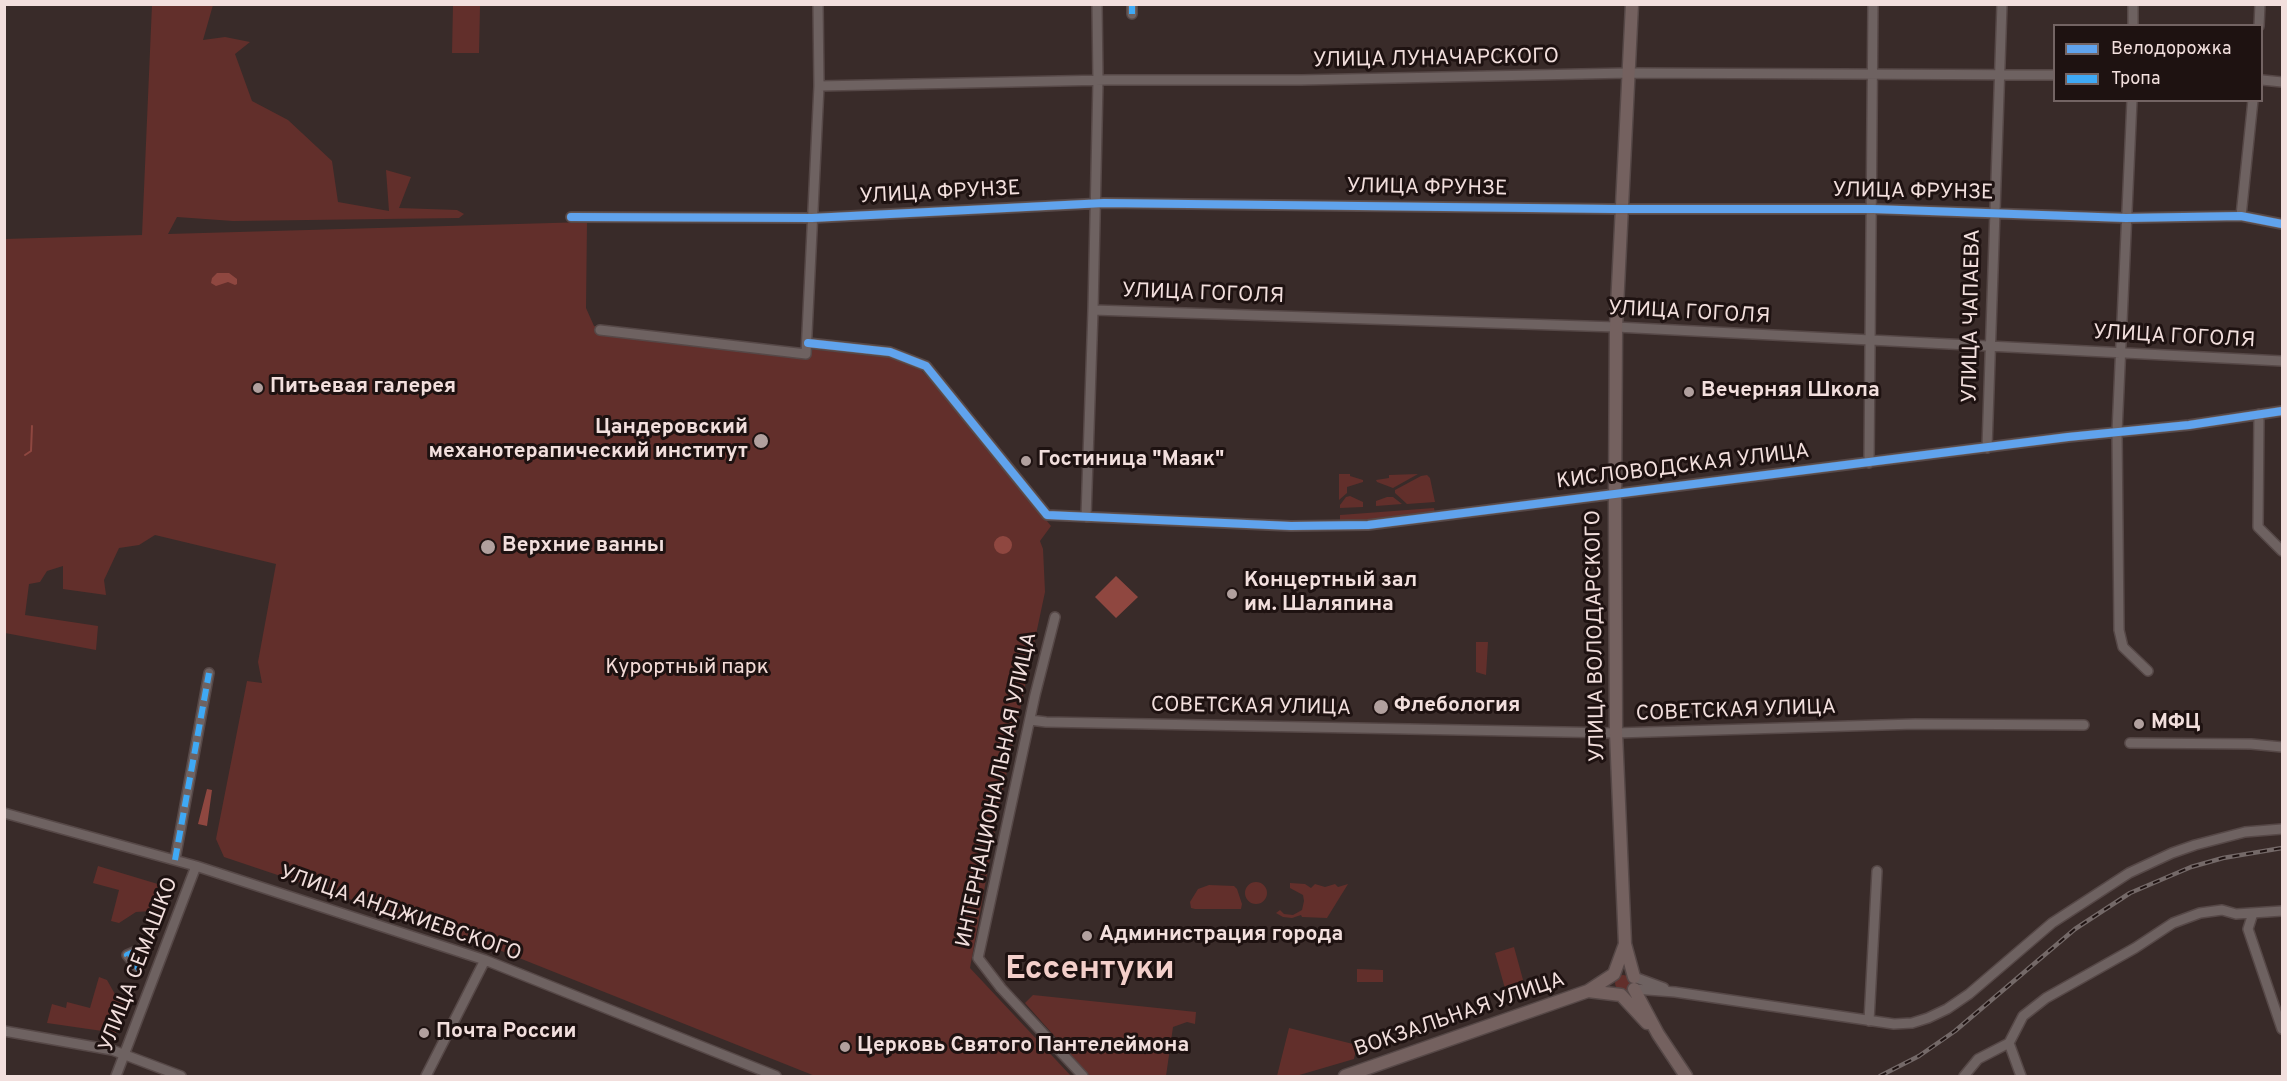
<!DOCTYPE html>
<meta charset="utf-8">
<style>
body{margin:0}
#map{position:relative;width:2287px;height:1081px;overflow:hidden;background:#392b29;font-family:Overpass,sans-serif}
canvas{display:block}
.frame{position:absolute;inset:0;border:6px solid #f2dfdd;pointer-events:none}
.legend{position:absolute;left:2053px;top:24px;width:210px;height:78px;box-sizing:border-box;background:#1e1211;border:2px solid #736463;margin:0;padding:8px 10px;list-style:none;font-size:18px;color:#f2dfdd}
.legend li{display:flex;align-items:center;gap:12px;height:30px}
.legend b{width:30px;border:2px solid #736463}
</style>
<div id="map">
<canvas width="2287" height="1081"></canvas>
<div class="frame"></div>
<ul class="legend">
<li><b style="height:8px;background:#60a3ed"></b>Велодорожка</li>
<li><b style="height:8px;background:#3fa9f5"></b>Тропа</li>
</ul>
</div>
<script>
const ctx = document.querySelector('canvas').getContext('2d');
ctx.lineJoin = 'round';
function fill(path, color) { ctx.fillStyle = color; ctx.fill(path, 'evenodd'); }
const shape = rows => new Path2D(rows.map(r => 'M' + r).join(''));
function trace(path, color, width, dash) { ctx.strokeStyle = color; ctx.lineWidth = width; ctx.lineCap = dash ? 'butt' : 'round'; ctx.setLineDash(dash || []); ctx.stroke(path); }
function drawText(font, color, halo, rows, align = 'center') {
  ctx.font = font + ' Overpass,sans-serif'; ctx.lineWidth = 6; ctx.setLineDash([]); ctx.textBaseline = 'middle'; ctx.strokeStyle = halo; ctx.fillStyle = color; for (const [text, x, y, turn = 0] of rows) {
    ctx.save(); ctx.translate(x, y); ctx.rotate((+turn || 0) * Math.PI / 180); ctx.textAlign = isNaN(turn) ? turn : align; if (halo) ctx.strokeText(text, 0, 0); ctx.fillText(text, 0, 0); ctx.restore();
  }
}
const green = shape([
 [152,5,213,5,203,40,225,37,250,42,235,54,252,101,288,120,332,161,338,202,389,211,386,170,411,177,399,208,457,210,464,214,459,218,233,221,177,217,168,234,587,222,586,308,594,326,750,344,887,356,921,370,965,418,1051,526,1040,541,1043,549,1045,592,998,814,970,968,1071,1076,815,1076,489,946,224,857,216,839,247,681,262,683,258,662,276,564,155,535,139,545,119,548,104,580,106,595,63,589,63,566,47,571,40,582,29,584,25,615,98,626,96,650,5,633,4,239,142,235],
 [453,5,480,6,479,53,452,53],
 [1339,474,1350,474,1350,476,1363,480,1363,482,1347,487,1347,493,1339,500],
 [1418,474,1393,488,1377,482,1376,480,1389,478,1389,475],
 [1427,475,1430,478,1435,502,1407,504,1395,493,1395,490,1421,476],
 [1350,496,1363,502,1363,507,1340,508,1340,505,1346,497],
 [1387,497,1393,497,1402,504,1376,506,1376,501],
 [1434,508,1435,513,1367,520,1340,521,1340,515],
 [1476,642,1488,642,1486,675,1476,672],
 [98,866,171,888,161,915,150,911,136,912,119,923,111,921,119,890,93,883],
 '1245 893a11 11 0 1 1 22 0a11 11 0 1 1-22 0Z',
 [1290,883,1305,884,1311,888,1315,884,1325,887,1335,884,1338,887,1348,884,1327,918,1302,917,1301,915,1292,918,1283,917,1276,913,1280,910,1284,914,1293,915,1302,910,1304,901,1303,895,1290,888],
 [1209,885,1234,886,1237,889,1242,904,1241,909,1195,909,1191,908,1190,902,1198,889],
 [1514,947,1525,987,1506,992,1495,953],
 [1357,969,1383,970,1383,982,1357,982],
 '1615 983a8 8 0 1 1 16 0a8 8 0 1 1-16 0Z',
 [99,977,107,980,116,996,128,1003,116,1033,47,1023,52,1004,66,1008,67,1002,90,1008],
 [1033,995,1196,1012,1195,1024,1187,1022,1173,1027,1166,1076,1090,1076,1025,1003],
 [1289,1028,1357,1045,1354,1059,1296,1076,1277,1076]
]);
const water = shape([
 [217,273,229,273,237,279,237,284,235,285,228,282,216,286,211,283,212,278],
 '994 545a9 9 0 1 1 18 0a9 9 0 1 1-18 0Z',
 [1116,576,1138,597,1116,618,1095,597],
 [207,789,212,790,207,826,198,824]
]);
const stream = shape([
 [25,455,31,451,32,426]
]);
const minor = shape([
 [2133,4,2133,26],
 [1132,14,1132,4],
 [2259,26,2260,4],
 [2262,80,2282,82],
 [819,86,1107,80,1301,80,1628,73,2054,75],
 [2132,100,2117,432,2119,630,2123,647,2148,671],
 [2241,216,2253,100],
 [571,217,812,218,1104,203,1613,209,1873,209,2126,218,2241,216,2282,224],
 [1093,310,1616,327,2282,361],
 [600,330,806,354,819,86,818,4],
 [808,343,890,352,926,366,1047,515,1291,526,1368,525,2068,437,2189,425,2282,411],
 [2259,414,2258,527,2282,551],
 [1987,448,2002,4],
 [1869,463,1873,4],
 [1086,517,1093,310,1098,81,1097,4],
 [1055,617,1035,695,978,958,1001,988,1083,1076],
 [1030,720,1046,722,1616,733,1915,724,2084,725],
 [2130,743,2251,744,2282,747],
 [4,813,196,866,485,960,776,1076],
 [175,860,209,673],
 [2253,913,2248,929,2282,1029],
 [139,969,127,955,143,948],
 [1634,977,1664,988],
 [1634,989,1675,992,1894,1024,1912,1023,1928,1018,1947,1009,1969,994,2052,923,2129,873,2172,853,2195,845,2245,832,2282,829],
 [1869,1021,1877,871],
 [4,1031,112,1050,181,1076],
 [2009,1043,2021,1076],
 [116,1076,196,866],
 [426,1076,485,960],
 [1964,1076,1978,1059,2009,1043,2023,1016,2046,998,2135,948,2173,923,2200,913,2222,910,2236,914,2282,911]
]);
const major = shape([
 [1632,4,1616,327,1615,504,1616,733,1625,944,1634,977],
 [1634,989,1658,1034,1686,1076],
 [1588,991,1621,995,1647,1023],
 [1345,1076,1588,991,1614,974,1625,944]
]);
const rail = shape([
 [1880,1076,1919,1056,1955,1031,2075,929,2130,893,2191,867,2223,858,2282,848]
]);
const quiet = shape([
 [1132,14,1132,4],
 [175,860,209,673],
 [139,969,127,955,143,948]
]);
const cycleway = shape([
 [571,217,812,218,1104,203,1613,209,1873,209,2126,218,2241,216,2282,224],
 [808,343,890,352,926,366,1047,515,1291,526,1368,525,2068,437,2189,425,2282,411]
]);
const markers = [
 [258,388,6,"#b1a09e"],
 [1689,392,6,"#b1a09e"],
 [761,441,8,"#b1a09e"],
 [1026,461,6,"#b1a09e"],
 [488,547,8,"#b1a09e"],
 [1232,594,6,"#b1a09e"],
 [1381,707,8,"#b1a09e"],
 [2139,724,6,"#b1a09e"],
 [1087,936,6,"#b1a09e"],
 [424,1033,6,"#b1a09e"],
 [845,1047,6,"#b1a09e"]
];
const streetNames = [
 ["УЛИЦА ЛУНАЧАРСКОГО",1436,60,-1],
 ["УЛИЦА ФРУНЗЕ",1427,189,1],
 ["УЛИЦА ФРУНЗЕ",1913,193,1],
 ["УЛИЦА ФРУНЗЕ",940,194,-3],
 ["УЛИЦА ГОГОЛЯ",1203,295,2],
 ["УЛИЦА ГОГОЛЯ",1689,314,3],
 ["УЛИЦА ЧАПАЕВА",1973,316,-89],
 ["УЛИЦА ГОГОЛЯ",2174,338,3],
 ["КИСЛОВОДСКАЯ УЛИЦА",1683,468,-7],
 ["УЛИЦА ВОЛОДАРСКОГО",1597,636,-91],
 ["СОВЕТСКАЯ УЛИЦА",1251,708,1],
 ["СОВЕТСКАЯ УЛИЦА",1736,712,-2],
 ["ИНТЕРНАЦИОНАЛЬНАЯ УЛИЦА",998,790,-78],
 ["УЛИЦА АНДЖИЕВСКОГО",400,915,19],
 ["УЛИЦА СЕМАШКО",140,965,-69],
 ["ВОКЗАЛЬНАЯ УЛИЦА",1460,1016,-19]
];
const poiNames = [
 ["Питьевая галерея",270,388],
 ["Вечерняя Школа",1701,392],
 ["Цандеровский",748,429,"right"],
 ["механотерапический институт",748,453,"right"],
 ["Гостиница \"Маяк\"",1038,461],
 ["Верхние ванны",502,547],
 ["Концертный зал",1244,582],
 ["им. Шаляпина",1244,606],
 ["Флебология",1394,707],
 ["МФЦ",2151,724],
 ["Администрация города",1099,936],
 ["Почта России",436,1033],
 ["Церковь Святого Пантелеймона",857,1047]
];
const parkNames = [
 ["Курортный парк",687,669]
];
const townNames = [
 ["Ессентуки",1090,971]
];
fill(green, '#622f2b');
fill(water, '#8f4740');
trace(stream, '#8f4740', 2);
trace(minor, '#564847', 12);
trace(major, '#564847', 15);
trace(minor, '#6e6261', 9);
trace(major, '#74615f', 12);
trace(rail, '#746968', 4.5);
trace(rail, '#1e1211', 2, [7]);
trace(quiet, '#3fa9f5', 6, [12, 6]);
trace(cycleway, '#60a3ed', 8);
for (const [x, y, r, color] of markers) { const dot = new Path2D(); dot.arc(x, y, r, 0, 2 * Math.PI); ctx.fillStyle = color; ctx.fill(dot); trace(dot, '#1e1211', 2); }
drawText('21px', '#f2dfdd', '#1e1211', streetNames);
drawText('bold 21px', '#f2dfdd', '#1e1211', poiNames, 'left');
drawText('21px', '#f3dbd7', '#1e1211', parkNames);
drawText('bold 33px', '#f3cfca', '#1e1211', townNames);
</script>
